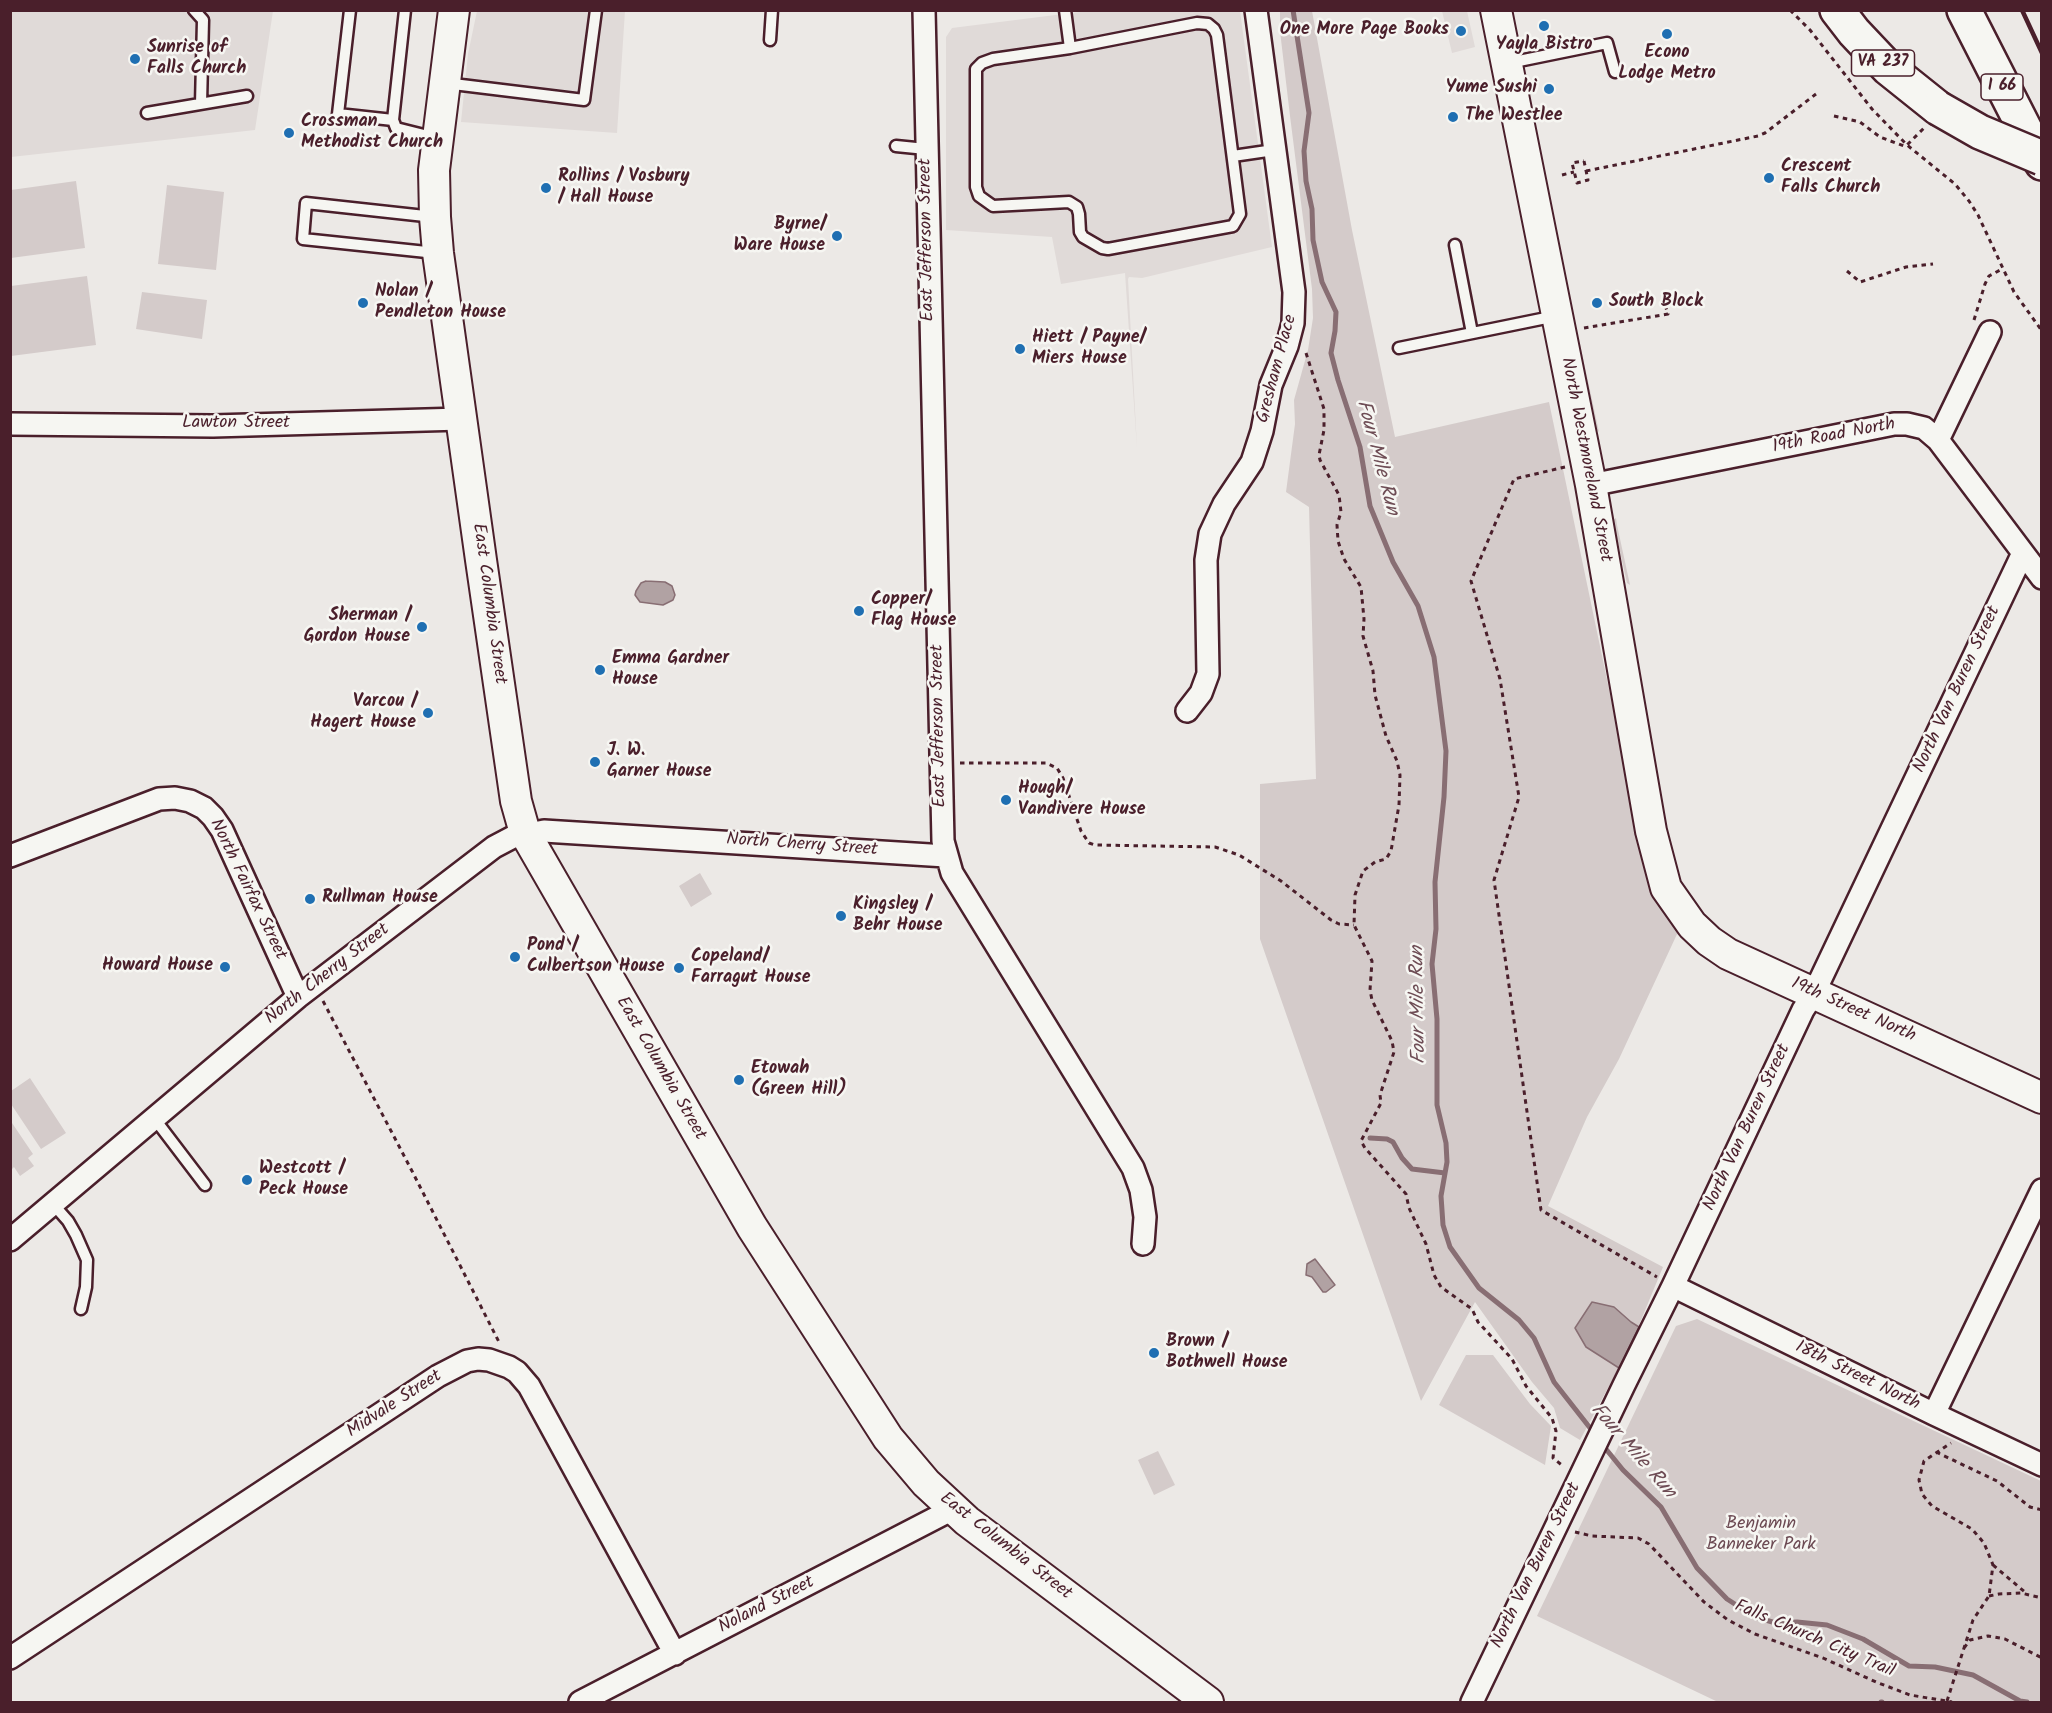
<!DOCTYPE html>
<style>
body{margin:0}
#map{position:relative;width:2052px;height:1713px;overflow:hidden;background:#ece9e6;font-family:Kalam,sans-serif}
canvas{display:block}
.frame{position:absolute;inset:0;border:12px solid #4a1f2b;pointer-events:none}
</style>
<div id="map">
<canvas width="2052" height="1713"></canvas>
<div class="frame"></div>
</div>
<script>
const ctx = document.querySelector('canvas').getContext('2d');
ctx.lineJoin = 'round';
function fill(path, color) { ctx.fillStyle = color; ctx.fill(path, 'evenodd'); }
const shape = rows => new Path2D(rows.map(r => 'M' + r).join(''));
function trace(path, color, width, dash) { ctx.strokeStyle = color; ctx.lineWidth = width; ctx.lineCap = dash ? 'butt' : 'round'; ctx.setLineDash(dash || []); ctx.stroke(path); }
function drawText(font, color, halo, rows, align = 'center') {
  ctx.font = font + ' Kalam,sans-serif'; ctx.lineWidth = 5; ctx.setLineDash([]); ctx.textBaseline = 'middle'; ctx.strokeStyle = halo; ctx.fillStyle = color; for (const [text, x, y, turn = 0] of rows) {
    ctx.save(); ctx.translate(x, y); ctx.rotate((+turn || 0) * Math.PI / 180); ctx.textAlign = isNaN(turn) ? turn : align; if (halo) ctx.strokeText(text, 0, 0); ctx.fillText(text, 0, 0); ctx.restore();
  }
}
const built = shape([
 [10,11,273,11,255,130,11,157],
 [477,11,625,11,617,133,461,122,468,54],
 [1087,11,1240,11,1272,247,1142,278,1129,277,1128,279,1137,448,1125,273,1061,284,1052,237,946,230,946,37,952,28],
 [1442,11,1467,11,1475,47,1452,53]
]);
const green = shape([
 [1280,11,1312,11,1352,230,1395,437,1549,402,1648,876,1656,901,1678,932,1619,1059,1587,1117,1548,1206,1663,1267,1629,1349,1580,1440,1560,1428,1554,1408,1532,1382,1475,1302,1421,1401,1260,939,1260,784,1316,779,1309,507,1286,492,1295,424,1294,400,1308,350,1313,318,1312,289,1290,116,1280,31],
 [76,181,85,248,11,258,11,190],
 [167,185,224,192,216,270,158,264],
 [87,276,96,345,11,356,11,286],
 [142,292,207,300,202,339,136,329],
 [1577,344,1580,344,1599,432,1595,428],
 [1616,518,1617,525,1630,585,1627,583,1613,520],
 [700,873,712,894,691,907,679,886],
 [30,1078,66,1133,41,1149,11,1104,11,1091],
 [10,1120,33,1154,28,1158,34,1166,20,1176,14,1167,11,1170],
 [1697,1319,2041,1481,2041,1702,1718,1702,1537,1616,1676,1326],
 [1466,1355,1493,1355,1530,1404,1551,1426,1545,1465,1439,1405],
 [1158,1451,1175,1485,1154,1495,1138,1460]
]);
const water = shape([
 [646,581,665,582,672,586,675,595,673,600,663,605,640,602,635,595,636,591,641,583,646,581],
 [1315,1259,1335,1285,1326,1292,1323,1292,1312,1277,1306,1275,1307,1264,1315,1259],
 [1592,1302,1614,1307,1631,1322,1639,1327,1619,1368,1586,1347,1575,1328,1592,1302]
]);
const stream = shape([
 [1293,10,1309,113,1304,151,1306,181,1312,209,1313,240,1322,282,1336,312,1335,331,1331,353,1338,380,1360,447,1370,506,1393,562,1418,606,1434,657,1446,751,1444,797,1435,882,1436,929,1432,964,1437,1019,1437,1105,1446,1143,1447,1162,1441,1196,1443,1225,1450,1247,1479,1288,1519,1320,1534,1338,1554,1382,1594,1433],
 [1370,1138,1387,1139,1393,1142,1402,1158,1412,1169,1445,1173],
 [1601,1443,1623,1470,1661,1507,1697,1568,1727,1599,1755,1617,1776,1623,1797,1622,1827,1625,1863,1639,1909,1666,1935,1667,1973,1675,2020,1701,2027,1702],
 [1881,1702,1882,1702]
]);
const path = shape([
 [1790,10,1810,30,1872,109,1907,145,1955,184,1969,201,1978,215,2014,292,2042,331],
 [1834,116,1860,122,1880,137,1904,146,1907,145,1924,128],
 [1584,161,1588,180,1577,183,1572,163,1584,161],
 [1586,171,1758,136,1765,133,1816,94],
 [1562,175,1574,172],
 [1847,271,1860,282,1906,267,1933,264],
 [1974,320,1985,284,1989,276,2002,269],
 [1584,328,1668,314,1666,308],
 [1306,353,1324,409,1324,430,1319,455,1320,460,1339,495,1341,512,1337,525,1338,541,1344,559,1361,587,1364,619,1363,636,1373,671,1375,695,1386,736,1397,761,1400,775,1399,805,1391,851,1386,859,1375,862,1363,871,1355,895,1354,925,1372,961,1370,990,1372,1000,1392,1041,1394,1052,1380,1095,1381,1103,1361,1141,1365,1148,1406,1194,1409,1208,1426,1244,1434,1275,1441,1287,1472,1309,1478,1322,1512,1359,1526,1386,1552,1418,1556,1431,1553,1458,1563,1466],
 [1565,467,1514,479,1471,581,1500,679,1519,797,1494,880,1541,1210,1657,1277],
 [960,763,1046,763,1057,768,1063,778,1081,831,1089,843,1095,845,1215,847,1239,855,1281,881,1331,920,1339,924,1354,925],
 [323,1001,412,1171,500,1344],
 [1936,1452,1997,1481,2030,1507,2042,1510],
 [1575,1532,1592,1536,1638,1538,1649,1544,1704,1602,1728,1620,1755,1634,1823,1658,1876,1682,1910,1695,1952,1702],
 [1993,1565,2026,1593],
 [1989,1596,1999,1594,2021,1593,2042,1598],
 [1964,1648,1970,1640,1988,1636,2005,1639,2042,1658],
 [1947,1701,1973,1620,1989,1596,1993,1565,1984,1543,1972,1529,1932,1506,1922,1494,1919,1480,1924,1461,1951,1443]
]);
const lane = shape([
 [194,10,203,20,201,104],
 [350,10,338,114,393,120,405,10],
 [1065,10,1070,48],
 [1197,23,1208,24,1214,29,1217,35,1240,214,1233,226,1108,249,1102,248,1083,237,1080,232,1079,214,1077,207,1069,202,993,206,979,196,976,187,976,69,982,63,993,59,1070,48,1197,23],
 [770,40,772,10],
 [1509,63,1607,43,1615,72],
 [445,83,584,100,596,10],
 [147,113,247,96],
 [393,120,396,128,436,138],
 [896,146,926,149],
 [1233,156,1274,150],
 [434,217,306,203,303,239,436,253],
 [1455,245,1472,333],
 [1399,348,1556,316],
 [154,1118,205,1185],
 [53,1204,68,1221,76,1235,87,1260,86,1287,81,1309]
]);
const street = shape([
 [924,10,943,841,952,873,1133,1168,1141,1190,1145,1217,1143,1244],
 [10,424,213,426,461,419],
 [1938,440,1990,332],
 [1591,485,1894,424,1907,424,1924,428,1938,440,2042,578],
 [1187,711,1201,693,1208,674,1206,560,1210,534,1224,504,1252,462,1262,431,1271,385,1287,346,1293,323,1294,292,1256,10],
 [10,856,159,799,175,798,190,801,204,808,213,817,222,830,298,997],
 [10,1240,298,997,494,847,513,837,544,831,946,856],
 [1673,1286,1934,1414,2042,1465],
 [1934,1414,2042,1190],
 [10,1658,438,1376,467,1361,478,1359,489,1360,509,1367,517,1372,529,1386,675,1654],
 [580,1702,953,1509],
 [1472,1702,1624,1385,1673,1286,1803,1010,1814,993,2023,553]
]);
const secondary = shape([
 [454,10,434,170,435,217,438,253,481,560,516,801,525,833,752,1227,888,1438,926,1483,967,1521,1208,1702],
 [1496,10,1591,485,1651,831,1666,888,1692,925,1709,941,1728,954,2042,1098]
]);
const primary = shape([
 [1837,10,1854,32,1888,68,1938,108]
]);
const highway = shape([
 [1964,10,2042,163]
]);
const rail = shape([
 [2022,10,2042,53]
]);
const primaryBridge = shape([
 [1938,108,1980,132,2042,158]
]);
const markers = [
 [1544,26,6,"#1f6fb2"],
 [1461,31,6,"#1f6fb2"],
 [1667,34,6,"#1f6fb2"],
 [135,59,6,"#1f6fb2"],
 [1549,89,6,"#1f6fb2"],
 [1453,117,6,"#1f6fb2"],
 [289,133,6,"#1f6fb2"],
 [1769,178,6,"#1f6fb2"],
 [546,188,6,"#1f6fb2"],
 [837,236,6,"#1f6fb2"],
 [363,303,6,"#1f6fb2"],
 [1597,303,6,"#1f6fb2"],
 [1020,349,6,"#1f6fb2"],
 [859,611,6,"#1f6fb2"],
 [422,627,6,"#1f6fb2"],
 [600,670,6,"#1f6fb2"],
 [428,713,6,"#1f6fb2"],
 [595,762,6,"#1f6fb2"],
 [1006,800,6,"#1f6fb2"],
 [310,899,6,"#1f6fb2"],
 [841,916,6,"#1f6fb2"],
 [515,957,6,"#1f6fb2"],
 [225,967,6,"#1f6fb2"],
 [679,968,6,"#1f6fb2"],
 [739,1080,6,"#1f6fb2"],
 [247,1180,6,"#1f6fb2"],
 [1154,1353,6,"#1f6fb2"]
];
const shields = [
 [1883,63,63],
 [2002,87,42]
];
const shieldNames = [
 ["VA 237",1883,63],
 ["I 66",2002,87]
];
const poiNames = [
 ["One More Page Books",1449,31,"right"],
 ["Yayla Bistro",1544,46,"center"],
 ["Sunrise of",147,49],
 ["Falls Church",147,70],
 ["Econo",1667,54,"center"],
 ["Lodge Metro",1667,75,"center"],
 ["Yume Sushi",1537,89,"right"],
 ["The Westlee",1465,117],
 ["Crossman",301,123],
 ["Methodist Church",301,144],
 ["Crescent",1781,168],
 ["Falls Church",1781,189],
 ["Rollins / Vosbury",558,178],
 ["/ Hall House",558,199],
 ["Byrne/",825,226,"right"],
 ["Ware House",825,247,"right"],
 ["Nolan /",375,293],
 ["Pendleton House",375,314],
 ["South Block",1609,303],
 ["Hiett / Payne/",1032,339],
 ["Miers House",1032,360],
 ["Copper/",871,601],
 ["Flag House",871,622],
 ["Sherman /",410,617,"right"],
 ["Gordon House",410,638,"right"],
 ["Emma Gardner",612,660],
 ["House",612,681],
 ["Varcou /",416,703,"right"],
 ["Hagert House",416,724,"right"],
 ["J. W.",607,752],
 ["Garner House",607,773],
 ["Hough/",1018,790],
 ["Vandivere House",1018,811],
 ["Rullman House",322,899],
 ["Kingsley /",853,906],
 ["Behr House",853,927],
 ["Pond /",527,947],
 ["Culbertson House",527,968],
 ["Copeland/",691,958],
 ["Farragut House",691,979],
 ["Howard House",213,967,"right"],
 ["Etowah",751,1070],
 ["(Green Hill)",751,1091],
 ["Westcott /",259,1170],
 ["Peck House",259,1191],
 ["Brown /",1166,1343],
 ["Bothwell House",1166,1364]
];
const streetNames = [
 ["East Jefferson Street",928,240,-91],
 ["Gresham Place",1278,369,-75],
 ["Lawton Street",236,424],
 ["19th Road North",1834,437,-11],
 ["North Westmoreland Street",1585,460,79],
 ["East Columbia Street",488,604,82],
 ["North Van Buren Street",1958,690,-65],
 ["East Jefferson Street",940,726,-91],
 ["North Cherry Street",802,846,4],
 ["North Fairfax Street",247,890,64],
 ["North Cherry Street",328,975,-38],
 ["19th Street North",1853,1011,24],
 ["East Columbia Street",660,1069,60],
 ["North Van Buren Street",1748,1128,-65],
 ["18th Street North",1857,1377,26],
 ["Midvale Street",395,1405,-33],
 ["East Columbia Street",1005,1547,38],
 ["North Van Buren Street",1537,1566,-64],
 ["Noland Street",767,1606,-27],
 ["Falls Church City Trail",1814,1640,23]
];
const parkNames = [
 ["Benjamin",1761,1525],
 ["Banneker Park",1761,1546]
];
const waterNames = [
 ["Four Mile Run",1376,458,75],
 ["Four Mile Run",1420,1005,-91],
 ["Four Mile Run",1632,1452,49]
];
fill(built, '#e0dad8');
fill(green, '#d4cbca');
fill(water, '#b1a2a3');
trace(water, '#886e73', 1.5);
trace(stream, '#886e73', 5);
trace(lane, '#4a1f2b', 15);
trace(street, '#4a1f2b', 26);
trace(secondary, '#4a1f2b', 34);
trace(primary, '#4a1f2b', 38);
trace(highway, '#4a1f2b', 38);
trace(path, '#4a1f2b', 3, [4.5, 4.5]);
trace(lane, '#f6f6f2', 10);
trace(street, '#f6f6f2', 21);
trace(secondary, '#f6f6f2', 30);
trace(primary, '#f6f6f2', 33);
trace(highway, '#f6f6f2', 33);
trace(rail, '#4a1f2b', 4.5);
trace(primaryBridge, '#4a1f2b', 38, []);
trace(primaryBridge, '#f6f6f2', 33);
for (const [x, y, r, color] of markers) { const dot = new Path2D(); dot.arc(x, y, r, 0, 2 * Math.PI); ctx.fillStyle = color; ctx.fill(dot); trace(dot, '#f6f6f2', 2); }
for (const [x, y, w] of shields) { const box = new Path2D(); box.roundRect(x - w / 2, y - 13, w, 26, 4.5); ctx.fillStyle = '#f6f6f2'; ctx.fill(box); trace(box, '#4a1f2b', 1.5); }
drawText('bold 16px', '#4a1f2b', null, shieldNames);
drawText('bold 18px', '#4a1f2b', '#f6f6f2', poiNames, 'left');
drawText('18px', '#4a1f2b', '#f6f6f2', streetNames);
drawText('18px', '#6c4a53', '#f6f6f2', parkNames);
drawText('italic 20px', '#6e4d55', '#f6f6f2', waterNames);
</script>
